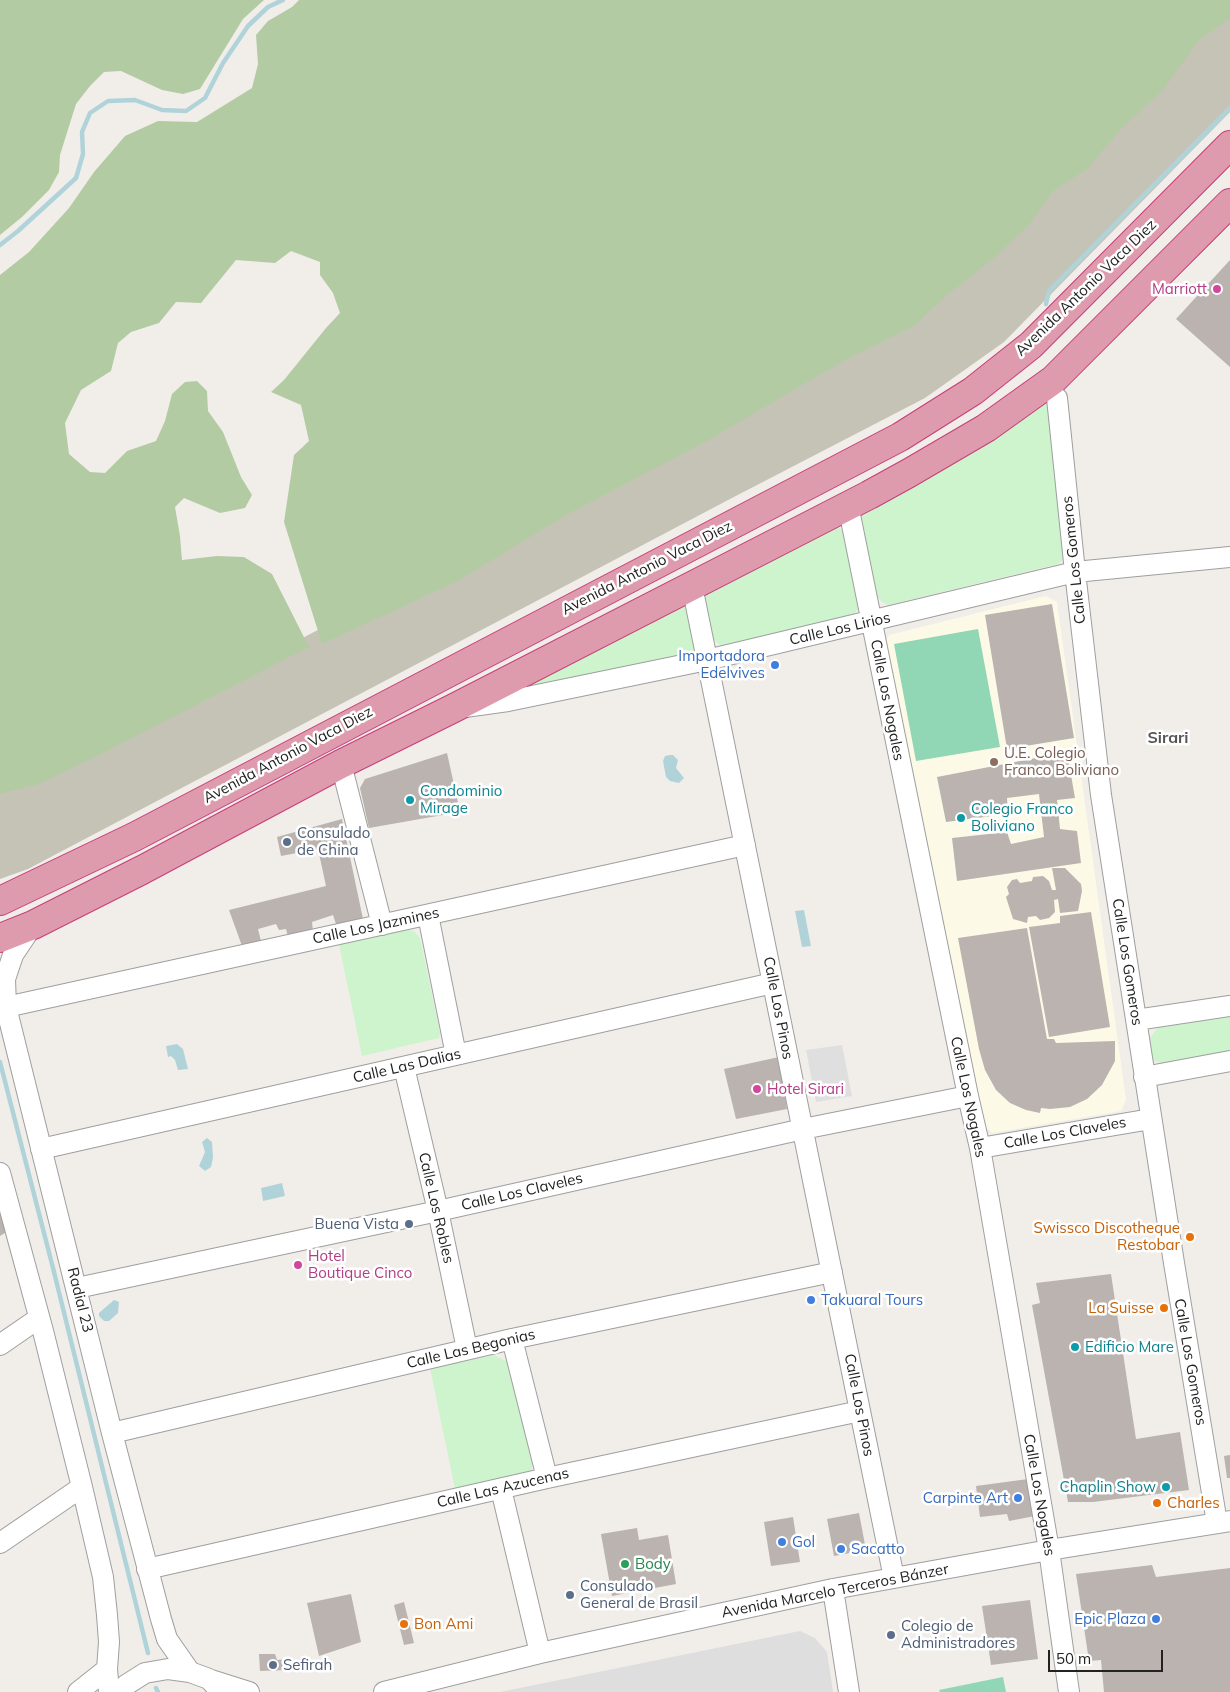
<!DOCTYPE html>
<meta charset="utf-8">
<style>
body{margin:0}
#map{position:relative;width:1230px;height:1692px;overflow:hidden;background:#f1eeea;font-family:Mulish,sans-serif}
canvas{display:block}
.scale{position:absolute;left:1048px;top:1650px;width:115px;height:22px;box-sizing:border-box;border:2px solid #222;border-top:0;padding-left:6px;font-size:15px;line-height:18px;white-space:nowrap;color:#222;-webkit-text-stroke:4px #fff;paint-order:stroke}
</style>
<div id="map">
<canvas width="1230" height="1692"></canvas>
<div class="scale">50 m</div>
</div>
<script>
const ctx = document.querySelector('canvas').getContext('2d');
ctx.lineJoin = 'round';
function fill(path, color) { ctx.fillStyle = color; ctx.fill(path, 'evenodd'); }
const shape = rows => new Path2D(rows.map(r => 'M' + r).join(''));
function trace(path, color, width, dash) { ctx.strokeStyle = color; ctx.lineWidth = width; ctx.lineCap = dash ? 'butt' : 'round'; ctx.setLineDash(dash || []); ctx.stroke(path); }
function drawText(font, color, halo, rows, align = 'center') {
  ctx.font = font + ' Mulish,sans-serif'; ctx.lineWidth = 5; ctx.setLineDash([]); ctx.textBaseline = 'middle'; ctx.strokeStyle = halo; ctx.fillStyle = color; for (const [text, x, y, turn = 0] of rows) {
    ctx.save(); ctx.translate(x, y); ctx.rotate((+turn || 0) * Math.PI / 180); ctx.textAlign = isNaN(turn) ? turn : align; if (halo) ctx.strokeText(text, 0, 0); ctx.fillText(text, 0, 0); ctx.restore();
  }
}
const residential = shape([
 [842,1045,852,1096,816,1102,806,1050]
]);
const education = shape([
 [1046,596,1057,602,1126,1100,1121,1111,992,1133,980,1122,885,643,889,635]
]);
const construction = shape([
 [1230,1,1230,112,1004,342,925,398,730,499,28,869,0,879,0,782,154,716,733,412]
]);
const forest = shape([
 [0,0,264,0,243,19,200,89,183,94,162,90,121,71,104,72,90,86,76,104,60,155,59,172,49,190,22,217,0,235],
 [299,0,1230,0,1230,18,1199,40,1163,90,1122,128,1087,169,1052,192,1029,225,994,258,948,294,914,326,843,361,707,441,566,515,456,582,322,644,284,522,294,455,309,441,301,405,271,392,284,380,326,328,340,313,333,293,320,275,320,262,291,251,275,263,236,260,201,303,176,302,159,323,131,332,118,343,111,371,81,390,65,423,69,454,90,472,105,473,127,451,156,441,165,421,172,394,185,382,197,381,207,391,208,411,223,432,241,477,252,495,245,508,220,513,184,498,175,507,180,536,182,560,217,556,244,557,272,574,309,647,99,755,39,784,0,794,0,275,29,252,69,208,94,172,125,136,158,121,197,122,252,88,258,64,256,35,268,21,292,7]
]);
const park = shape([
 [1049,396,1064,556,1062,561,1058,564,888,605,882,602,876,595,860,511],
 [834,524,843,531,858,608,856,612,851,616,723,647,717,643,713,638,704,599,706,594],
 [683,601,688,604,696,651,692,656,502,698],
 [404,929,414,931,420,938,440,1033,439,1038,362,1056,339,944],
 [1230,1013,1230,1052,1167,1064,1148,1060,1144,1042,1150,1038,1161,1023],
 [494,1355,508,1362,534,1462,531,1470,525,1476,456,1494,430,1368]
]);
const pitch = shape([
 [978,629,1000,747,916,761,894,644],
 [1003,1677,1006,1692,940,1692,939,1690]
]);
const parking = shape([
 [800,1631,815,1638,827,1652,833,1692,500,1692]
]);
const water = shape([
 [670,755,673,755,678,760,676,768,684,778,679,783,670,781,666,777,663,761,665,756],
 [804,910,811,946,802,947,795,911],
 [177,1044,183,1049,188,1069,178,1070,175,1060,171,1056,168,1057,166,1046],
 [207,1138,212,1142,213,1158,211,1167,205,1171,199,1166,205,1152,202,1142],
 [282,1183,285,1196,263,1201,261,1188],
 [114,1300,119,1302,118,1313,109,1321,104,1321,99,1316,99,1313]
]);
const stream = shape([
 [0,245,18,231,76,178,83,154,82,132,90,113,108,101,135,100,162,110,186,111,205,98,223,63,248,26,268,7,283,0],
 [1046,304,1049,291,1230,108],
 [0,1062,53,1268,148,1653],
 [156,1688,158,1692]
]);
const building = shape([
 [1230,260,1230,367,1176,319],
 [1052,604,1074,738,1007,749,985,615],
 [1067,752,1075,798,1057,800,1060,829,1077,831,1081,863,957,881,952,838,1007,832,1011,844,1044,837,1039,794,1007,798,1008,814,946,822,937,777],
 [447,753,460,812,369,828,360,788,365,779],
 [342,819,363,919,336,924,333,915,312,922,313,931,288,937,286,929,279,930,276,924,258,929,261,941,242,946,229,910,326,886,318,849,281,856,277,837],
 [1052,868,1065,868,1081,884,1082,891,1078,911,1060,913,1058,899,1054,900,1055,912,1049,918,1040,920,1036,916,1028,917,1027,923,1013,919,1006,897,1009,894,1007,887,1012,880,1017,879,1020,883,1032,881,1033,877,1043,876,1049,881,1052,890,1056,890],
 [1091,912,1110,1027,1049,1037,1029,927,1060,923,1060,916],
 [1027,928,1047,1039,1054,1039,1056,1043,1115,1041,1115,1061,1102,1085,1087,1099,1070,1107,1050,1109,1041,1108,1040,1113,1026,1110,1010,1103,996,1090,985,1070,979,1049,958,938],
 [779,1057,787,1109,736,1119,724,1069],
 [0,1207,8,1231,0,1236],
 [1111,1274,1136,1439,1180,1432,1189,1490,1093,1502,1068,1502,1032,1305,1040,1303,1036,1283],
 [1230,1455,1230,1478,1227,1478,1224,1456],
 [1028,1479,1035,1516,1009,1521,1007,1514,980,1517,976,1486],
 [859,1513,866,1550,834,1556,827,1519],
 [793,1517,800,1562,771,1566,764,1522],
 [637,1528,639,1540,668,1535,676,1584,612,1596,601,1534],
 [1152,1565,1156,1577,1230,1568,1230,1692,1104,1692,1101,1660,1089,1661,1076,1574],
 [351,1594,361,1642,319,1656,307,1603],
 [1030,1600,1038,1659,991,1665,982,1606],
 [404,1602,414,1643,404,1645,394,1605],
 [259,1654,275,1654,277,1660,287,1659,288,1670,260,1671]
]);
const minor = shape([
 [1057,398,1075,572,1101,795,1174,1263,1217,1523],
 [848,505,968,1096,980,1148,1049,1550,1069,1692],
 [692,586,894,1578],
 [465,707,508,701,707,660,1075,572,1230,557],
 [341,764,382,925],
 [428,915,456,1055],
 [33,925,13,955,5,979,6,1007,112,1433,161,1619,167,1639,190,1672],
 [6,1007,745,845],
 [1136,1020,1230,1006],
 [404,1067,438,1211,467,1349],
 [1144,1077,1230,1061],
 [980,1148,1151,1119],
 [41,1149,773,983],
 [0,1173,43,1331,82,1487,103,1577,107,1615,109,1642,107,1669,109,1692],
 [77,1288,438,1211,803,1129,968,1096],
 [512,1339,547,1478],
 [0,1345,39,1318],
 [112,1433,512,1339,832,1272],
 [501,1489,540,1653],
 [0,1543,82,1487],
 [147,1569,547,1478,860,1411],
 [833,1589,849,1692],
 [211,1680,249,1692],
 [78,1692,107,1669],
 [119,1692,126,1685,145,1673,168,1669,190,1672,209,1679,221,1692],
 [384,1692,540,1653,833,1589,1049,1550,1230,1521]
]);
const highway = shape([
 [0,901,134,837,900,437,973,391,1031,345,1230,145],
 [0,938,33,925,142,870,341,764,452,709,869,495,909,473,986,428,1053,380,1230,203]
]);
const markers = [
 [1217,289,5,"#d1479c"],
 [775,665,5,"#3f7fe0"],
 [994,762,5,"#8d6e63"],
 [410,800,5,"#0f9aa8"],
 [961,818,5,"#0f9aa8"],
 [287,842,5,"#5c6f8a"],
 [757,1089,5,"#d1479c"],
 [409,1224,5,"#5c6f8a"],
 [1190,1237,5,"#e8710a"],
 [298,1265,5,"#d1479c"],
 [811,1300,5,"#3f7fe0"],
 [1164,1308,5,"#e8710a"],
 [1075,1347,5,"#0f9aa8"],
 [1166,1487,5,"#0f9aa8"],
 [1018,1498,5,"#3f7fe0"],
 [1157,1503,5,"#e8710a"],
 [782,1542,5,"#3f7fe0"],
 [841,1549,5,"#3f7fe0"],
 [625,1564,5,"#2e9e5b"],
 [570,1595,5,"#5c6f8a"],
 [1156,1619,5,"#3f7fe0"],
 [404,1624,5,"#e8710a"],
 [891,1635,5,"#5c6f8a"],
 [273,1665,5,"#5c6f8a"]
];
const streetNames = [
 ["Avenida Antonio Vaca Diez",1086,288,-44],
 ["Calle Los Gomeros",1074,560,-96],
 ["Avenida Antonio Vaca Diez",647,568,-27],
 ["Calle Los Lirios",840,629,-13],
 ["Calle Los Nogales",887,700,79],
 ["Avenida Antonio Vaca Diez",288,755,-28],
 ["Calle Los Jazmines",376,926,-12],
 ["Calle Los Gomeros",1127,962,81],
 ["Calle Los Pinos",778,1008,79],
 ["Calle Las Dalias",407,1066,-13],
 ["Calle Los Nogales",968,1097,78],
 ["Calle Los Claveles",1065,1133,-10],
 ["Calle Los Claveles",522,1192,-13],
 ["Calle Los Robles",436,1208,77],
 ["Radial 23",80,1300,76],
 ["Calle Las Begonias",471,1349,-13],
 ["Calle Los Gomeros",1190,1362,80],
 ["Calle Los Pinos",859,1405,79],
 ["Calle Las Azucenas",503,1488,-13],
 ["Calle Los Nogales",1039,1495,80],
 ["Avenida Marcelo Terceros Bánzer",835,1591,-11]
];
const hotelNames = [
 ["Marriott",1207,289,"right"],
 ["Hotel Sirari",767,1089],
 ["Hotel",308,1256],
 ["Boutique Cinco",308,1273]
];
const shopNames = [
 ["Importadora",765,656],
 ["Edelvives",765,673],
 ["Takuaral Tours",821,1300,"left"],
 ["Carpinte Art",1008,1498],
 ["Gol",792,1542,"left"],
 ["Sacatto",851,1549,"left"],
 ["Epic Plaza",1146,1619]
];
const educationNames = [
 ["U.E. Colegio",1004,753],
 ["Franco Boliviano",1004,770]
];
const cultureNames = [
 ["Condominio",420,791],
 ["Mirage",420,808],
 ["Colegio Franco",971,809],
 ["Boliviano",971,826],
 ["Edificio Mare",1085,1347],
 ["Chaplin Show",1156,1487,"right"]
];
const serviceNames = [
 ["Consulado",297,833],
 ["de China",297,850],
 ["Buena Vista",399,1224,"right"],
 ["Consulado",580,1586],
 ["General de Brasil",580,1603],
 ["Colegio de",901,1626],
 ["Administradores",901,1643],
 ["Sefirah",283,1665]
];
const foodNames = [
 ["Swissco Discotheque",1180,1228],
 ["Restobar",1180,1245],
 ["La Suisse",1154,1308],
 ["Charles",1167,1503,"left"],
 ["Bon Ami",414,1624,"left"]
];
const leisureNames = [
 ["Body",635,1564]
];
const neighbourhoodNames = [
 ["Sirari",1168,738]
];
fill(residential, '#e0dfdf');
fill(education, '#fcfae7');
fill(construction, '#c5c3b6');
fill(forest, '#b3cba3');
fill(park, '#cdf4cd');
fill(pitch, '#91d6b5');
fill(parking, '#dedede');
fill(water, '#b0d3d9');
trace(stream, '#b0d3d9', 4.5);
fill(building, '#bab3af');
trace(minor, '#9f9f9f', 22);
trace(highway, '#c83d79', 30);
trace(minor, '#fff', 20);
trace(highway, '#de9bae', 28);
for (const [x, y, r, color] of markers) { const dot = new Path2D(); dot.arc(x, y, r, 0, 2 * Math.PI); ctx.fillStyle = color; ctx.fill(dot); trace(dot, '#fff', 2); }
drawText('15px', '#222', '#fff', streetNames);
drawText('15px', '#b23c85', '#fff', hotelNames, 'left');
drawText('15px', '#366cbe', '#fff', shopNames, 'right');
drawText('15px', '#785e54', '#fff', educationNames, 'left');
drawText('15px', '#0d838f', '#fff', cultureNames, 'left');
drawText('15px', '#4e5e75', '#fff', serviceNames, 'left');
drawText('15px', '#c56008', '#fff', foodNames, 'right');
drawText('15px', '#27864d', '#fff', leisureNames, 'left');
drawText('bold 16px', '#555', '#fff', neighbourhoodNames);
</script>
